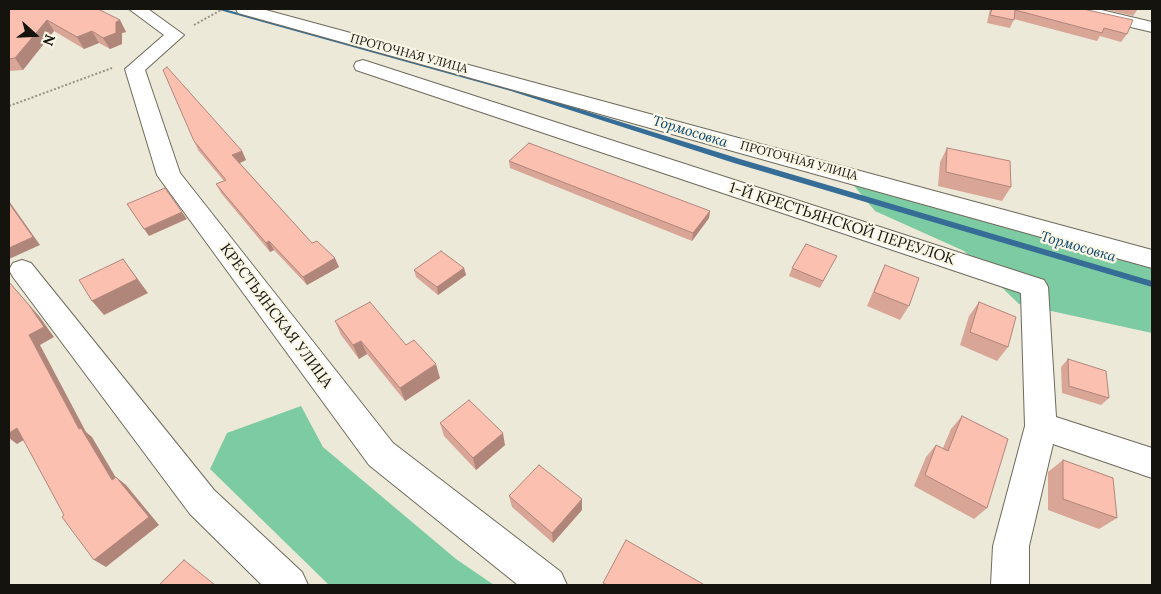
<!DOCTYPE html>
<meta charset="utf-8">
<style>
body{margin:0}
#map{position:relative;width:1161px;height:594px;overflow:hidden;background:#ede9d8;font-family:Lora,serif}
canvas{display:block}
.frame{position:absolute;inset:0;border:10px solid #14130d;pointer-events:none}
.north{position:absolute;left:10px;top:10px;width:50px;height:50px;-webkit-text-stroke:4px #faf6e5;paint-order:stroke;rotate:110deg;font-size:14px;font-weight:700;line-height:20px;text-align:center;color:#14130d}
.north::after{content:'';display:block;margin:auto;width:18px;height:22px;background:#14130d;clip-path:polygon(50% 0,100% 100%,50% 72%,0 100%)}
</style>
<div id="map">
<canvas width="1161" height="594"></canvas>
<div class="frame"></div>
<div class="north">N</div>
</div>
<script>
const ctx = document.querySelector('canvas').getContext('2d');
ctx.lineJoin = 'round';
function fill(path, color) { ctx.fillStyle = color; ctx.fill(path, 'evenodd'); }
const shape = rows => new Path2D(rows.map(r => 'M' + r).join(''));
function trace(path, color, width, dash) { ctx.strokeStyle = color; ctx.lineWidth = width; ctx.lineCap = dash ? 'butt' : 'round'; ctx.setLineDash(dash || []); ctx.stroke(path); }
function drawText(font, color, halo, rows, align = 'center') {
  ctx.font = font + ' Lora,serif'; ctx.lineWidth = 4.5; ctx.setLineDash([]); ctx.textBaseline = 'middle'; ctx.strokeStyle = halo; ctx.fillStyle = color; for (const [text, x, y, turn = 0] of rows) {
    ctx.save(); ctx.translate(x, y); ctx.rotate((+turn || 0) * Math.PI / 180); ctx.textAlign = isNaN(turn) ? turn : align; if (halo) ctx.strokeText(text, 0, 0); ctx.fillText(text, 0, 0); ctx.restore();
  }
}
const green = shape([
 [850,181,1067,240,1152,267,1152,333,1019,304,964,251,875,211],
 [301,406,323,447,456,559,494,585,329,585,210,469,227,433]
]);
const stream = shape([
 [216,9,224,9,515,89,740,159,1152,281,1152,287,734,163,511,91,216,9]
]);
const path = shape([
 [194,25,221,10],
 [9,106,112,68]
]);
const minor = shape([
 [129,9,148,9,184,35,145,70,180,173,393,443,561,572,567,585,518,585,369,465,157,175,125,69,164,35,129,9],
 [236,9,262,9,1152,250,1152,268,238,13,236,9],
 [1069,9,1097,9,1152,22,1152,32,1071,13,1069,9],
 [363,60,1044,280,1048,287,1056,417,1152,448,1152,478,1053,444,1029,546,1029,585,991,585,993,546,1025,426,1021,293,356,70,354,66,356,62,363,60],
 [22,260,31,263,214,490,302,572,308,585,262,585,190,514,13,277,9,270,13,263,22,260]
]);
const wall = shape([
 [9,9,120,20,126,32,122,33,122,44,110,49,99,43,84,49,54,31,23,70,9,71],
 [988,9,1083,9,1127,34,1121,42,1100,36,1097,41,1014,19,1010,28,987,23,990,9],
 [1104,9,1138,9,1133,16],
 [194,141,242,151,246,160,240,163,312,243,339,267,307,285,274,250,270,252,221,193,216,184,224,181,198,150],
 [947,148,1011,187,1002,201,938,186,940,162],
 [509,161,710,211,709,218,692,241,510,168],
 [833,263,820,288,789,276,792,268],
 [885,265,909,306,900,320,867,306,878,280],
 [464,268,466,275,438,295,416,277,414,270],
 [979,302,1008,347,997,361,960,345,969,316],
 [335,321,406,345,440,378,405,401,367,354,359,359,341,335],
 [1068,359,1109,398,1101,405,1062,393,1061,367],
 [962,416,987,508,974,519,914,486,926,457,936,445,943,448,951,429],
 [440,423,505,445,476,470,444,436],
 [1063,460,1117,518,1099,529,1048,510,1048,472],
 [509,496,582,499,582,510,553,543,512,507]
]);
const shadedWall = shape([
 [47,20,54,31,23,70,15,58],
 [120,20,126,32,122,33,122,44,110,49,103,38,116,22],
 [92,31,99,43,84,49,77,37],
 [242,151,246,160,237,164,232,155],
 [9,201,40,245,9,259],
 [710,211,709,218,692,241,693,233],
 [182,212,187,219,149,236,144,229],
 [269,241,274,250,270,252,266,243],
 [335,258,339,267,307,285,303,277],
 [123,259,148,293,104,315,92,301],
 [464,268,466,275,438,295,437,287],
 [9,282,39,316,54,337,40,345,86,432,92,437,122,488,112,480,79,429,29,335],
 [361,341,367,354,359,359,353,345],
 [436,364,440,378,405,401,400,388],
 [17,428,29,437,17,444,9,438,9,433],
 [503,433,505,445,476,470,473,458],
 [116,477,126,485,159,525,106,567,94,560],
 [582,499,582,510,553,543,552,533]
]);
const building = shape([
 [9,9,98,9,120,20,116,22,116,33,103,38,92,31,77,37,47,20,15,58,9,59,9,9],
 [992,9,1083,9,1133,20,1127,34,1104,28,1102,33,1015,10,1014,20,990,15,992,9],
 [167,67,242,151,232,155,312,243,317,241,335,258,303,277,269,241,266,243,216,184,226,180,194,141,163,70,167,67],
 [529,143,710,211,693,233,509,161,529,143],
 [947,148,1010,161,1011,187,946,172,947,148],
 [165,188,182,212,144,229,127,204,165,188],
 [9,203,33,237,9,248,9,203],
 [806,244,837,256,823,281,792,268,806,244],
 [441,251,464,268,437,287,414,270,441,251],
 [123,259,137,279,92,301,79,280,123,259],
 [885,265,919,278,909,306,874,292,885,265],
 [9,282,29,305,44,327,29,335,79,429,81,428,112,480,116,477,149,517,94,560,62,517,64,515,17,428,9,433,9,282],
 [370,302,406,345,414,340,436,364,400,388,361,341,353,345,335,321,370,302],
 [979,302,1016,317,1008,347,970,332,979,302],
 [1068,359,1106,371,1109,398,1069,386,1068,359],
 [469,400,503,433,473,458,440,423,469,400],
 [962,416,1008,439,987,508,925,475,936,445,948,451,962,416],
 [1063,460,1113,478,1117,518,1063,499,1063,460],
 [539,465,582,499,552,533,509,496,539,465],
 [626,540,703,584,702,585,607,585,603,583,626,540],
 [184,560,215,585,159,585,184,560]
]);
const farStreetnames = [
 ["ПРОТОЧНАЯ УЛИЦА",409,54,15],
 ["ПРОТОЧНАЯ УЛИЦА",799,161,15]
];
const farWaternames = [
 ["Тормосовка",690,132,17],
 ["Тормосовка",1078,247,16]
];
const streetNames = [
 ["1-Й КРЕСТЬЯНСКОЙ ПЕРЕУЛОК",842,224,18],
 ["КРЕСТЬЯНСКАЯ УЛИЦА",276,316,53]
];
fill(green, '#7dcba2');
fill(stream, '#366d96');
trace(minor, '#6e6a5c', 2);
trace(path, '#959286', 2, [2, 2]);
fill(minor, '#fff');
fill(wall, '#d8a597');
fill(shadedWall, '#b0867b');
fill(building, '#fbc0b0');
trace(building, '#b0867b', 1);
drawText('12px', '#14130d', '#faf6e5', farStreetnames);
drawText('italic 14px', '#04436b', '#faf6e5', farWaternames);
drawText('15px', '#14130d', '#faf6e5', streetNames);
</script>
